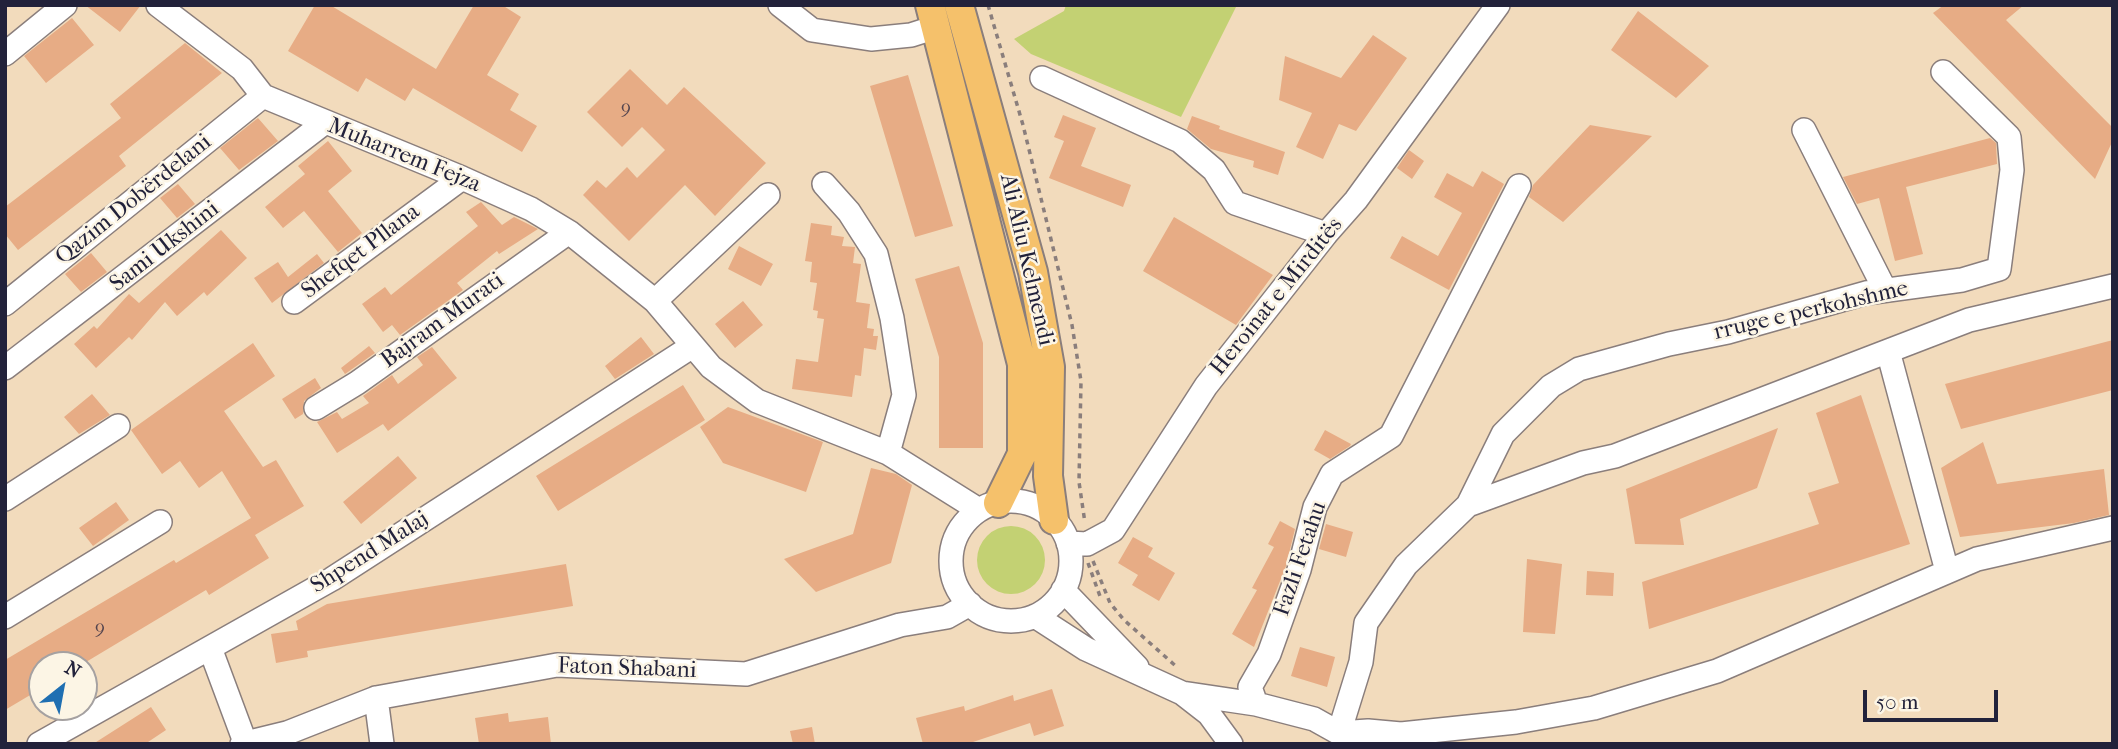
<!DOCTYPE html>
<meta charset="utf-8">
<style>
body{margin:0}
#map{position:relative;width:2118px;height:749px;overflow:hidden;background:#f2dbbc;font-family:"IM FELL French Canon",serif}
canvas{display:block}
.frame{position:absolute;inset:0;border:7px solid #22223b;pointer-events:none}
.north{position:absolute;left:28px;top:651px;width:70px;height:70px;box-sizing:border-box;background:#fcf5e5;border:2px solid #a5a1a1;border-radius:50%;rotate:31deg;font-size:19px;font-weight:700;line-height:28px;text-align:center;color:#22223b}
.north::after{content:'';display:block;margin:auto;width:24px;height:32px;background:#1f6fb2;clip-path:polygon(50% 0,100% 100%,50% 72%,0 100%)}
.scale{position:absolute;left:1863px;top:690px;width:135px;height:32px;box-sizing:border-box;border:4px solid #22223b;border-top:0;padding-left:9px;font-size:21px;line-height:24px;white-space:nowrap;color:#22223b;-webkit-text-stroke:5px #fcf5e5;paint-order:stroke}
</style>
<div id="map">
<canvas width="2118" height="749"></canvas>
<div class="frame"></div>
<div class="north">N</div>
<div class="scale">50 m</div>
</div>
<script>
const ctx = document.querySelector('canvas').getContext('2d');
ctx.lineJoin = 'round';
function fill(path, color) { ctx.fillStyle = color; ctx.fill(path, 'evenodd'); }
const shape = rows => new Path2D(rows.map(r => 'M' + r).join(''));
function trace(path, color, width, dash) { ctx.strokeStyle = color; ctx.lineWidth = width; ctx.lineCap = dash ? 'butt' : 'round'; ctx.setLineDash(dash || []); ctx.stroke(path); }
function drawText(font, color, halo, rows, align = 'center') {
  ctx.font = font + ' "IM FELL French Canon",serif'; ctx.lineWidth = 5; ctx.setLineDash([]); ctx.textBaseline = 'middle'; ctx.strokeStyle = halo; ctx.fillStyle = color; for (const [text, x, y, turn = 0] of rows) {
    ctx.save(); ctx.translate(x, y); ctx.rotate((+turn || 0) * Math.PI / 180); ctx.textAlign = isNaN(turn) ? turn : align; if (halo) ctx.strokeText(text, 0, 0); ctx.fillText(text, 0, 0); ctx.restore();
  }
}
const green = shape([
 [1066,5,1237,5,1181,117,1031,54,1014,39,1064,11],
 '977 560a34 34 0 1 1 68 0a34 34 0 1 1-68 0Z'
]);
const building = shape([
 [85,5,141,5,120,32],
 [315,5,330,5,436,69,474,5,502,5,521,17,487,75,519,94,510,110,537,126,522,152,413,88,405,101,366,78,358,92,288,51],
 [1944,5,2024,5,2006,20,2113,128,2113,140,2095,179,1933,13],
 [1638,11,1709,66,1676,98,1611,50],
 [72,18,94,45,46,83,24,56],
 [1373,35,1407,58,1356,131,1339,124,1323,159,1296,147,1312,113,1279,100,1285,56,1341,78],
 [185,43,222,73,119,156,126,166,18,250,5,234,5,207,121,118,110,104],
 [630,69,667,105,684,87,766,163,715,216,685,185,629,241,583,195,597,180,606,188,627,167,637,178,665,150,642,127,622,147,587,112],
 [908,75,953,226,915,237,870,86],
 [1063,115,1096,128,1081,166,1131,185,1123,207,1049,178,1064,141,1054,137],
 [1192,116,1220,126,1219,129,1285,152,1278,175,1253,167,1254,161,1211,149,1187,129],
 [258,118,278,141,239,170,220,148],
 [1590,125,1652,136,1563,222,1529,197,1533,185],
 [1990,138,1996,143,1997,164,1906,187,1923,254,1895,261,1879,198,1857,204,1843,177],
 [328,141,352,171,328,191,362,233,338,252,304,211,283,228,265,207,305,174,298,166],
 [1409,150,1424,161,1412,179,1397,168],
 [1482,171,1504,184,1449,290,1390,258,1402,236,1438,256,1462,213,1434,197,1447,173,1473,187],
 [178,184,195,204,177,218,160,198],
 [481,202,502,225,514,217,538,229,499,254,497,251,457,283,463,290,400,335,392,325,383,332,362,304,385,287,391,295,478,226,466,212],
 [1174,217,1273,275,1236,325,1143,271],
 [811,223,832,226,831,235,844,237,842,246,855,247,853,263,861,264,856,302,870,304,867,328,874,329,873,336,878,336,876,350,864,348,861,376,855,375,852,397,792,389,796,359,818,362,824,319,817,318,818,311,813,310,817,283,810,282,812,262,805,261],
 [221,230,247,258,207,296,204,292,177,316,165,302,132,340,129,337,96,368,74,344,94,326,97,329,129,294,139,303],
 [739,246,773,264,761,286,728,269],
 [91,253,107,272,81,292,65,274],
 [317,254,324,263,272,303,254,278,278,262,288,277],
 [959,266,983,343,983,448,939,448,939,357,915,279],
 [743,301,763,325,735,348,715,324],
 [641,337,654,354,615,379,605,366],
 [2113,340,2113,390,1961,429,1945,384],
 [253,343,275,376,224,411,263,467,276,460,304,506,255,535,269,558,209,595,206,590,81,665,42,665,42,688,5,710,5,660,174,560,176,563,251,518,222,471,199,488,180,461,162,474,131,430],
 [369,346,375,353,345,374,341,368],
 [432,347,457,378,388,431,383,424,337,453,317,422,337,412,342,419,369,403,363,396,392,375,398,384,423,365,417,357],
 [315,378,321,388,304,401,303,414,295,419,282,399],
 [683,385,705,420,558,511,536,476],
 [92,394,110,415,79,434,64,417],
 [1861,395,1910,544,1649,629,1642,582,1819,524,1808,493,1839,483,1816,413],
 [728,407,823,442,806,492,723,463,700,427],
 [1778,428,1757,488,1680,519,1684,545,1635,544,1626,489],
 [1325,430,1351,444,1350,446,1330,459,1314,450],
 [1983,442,1997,484,2104,469,2109,515,2074,523,1960,537,1941,468],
 [398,456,417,478,361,524,343,502],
 [871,468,896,474,912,485,891,563,816,592,784,559,853,534],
 [116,502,129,520,93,546,79,528],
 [1280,521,1295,529,1286,566,1254,647,1232,634,1257,590,1252,588,1274,547,1268,544],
 [1326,524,1353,532,1346,557,1319,549],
 [1133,537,1153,548,1148,557,1175,573,1159,601,1132,585,1138,575,1118,563],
 [1527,559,1562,564,1555,634,1523,632],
 [566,564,573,606,307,651,308,657,276,663,271,634,298,630,296,621,327,604],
 [1587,571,1614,573,1613,596,1586,595],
 [1300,647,1335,657,1327,687,1291,676],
 [1052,689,1064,726,1034,736,1030,723,967,744,923,744,916,718,964,706,965,711,1013,695,1014,701],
 [151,707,166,730,145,744,93,744],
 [508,713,509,722,548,717,551,744,479,744,475,718],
 [812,727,815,744,793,744,790,731]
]);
const path = shape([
 [988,5,1023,125,1072,325,1081,381,1079,482,1085,523],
 [1093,561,1110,603,1124,620,1178,668],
 [1088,563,1101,599]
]);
const minor = shape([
 [158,5,242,69,263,96,462,178,531,209,569,232,655,301,711,367,757,401,888,453,979,510],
 [780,5,812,30,871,39,911,35,936,27],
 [5,54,65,5],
 [1042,78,1180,141,1214,170,1235,203,1326,234],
 [1804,130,1885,290],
 [824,184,849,212,876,254,892,318,904,395,888,453],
 [655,301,768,195],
 [294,302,462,178],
 [5,304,263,96],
 [1888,351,1947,571],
 [5,368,324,123],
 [316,408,357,383,569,232],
 [5,499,118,426],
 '951 561a60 60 0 1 1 120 0a60 60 0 1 1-120 0Z',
 [1468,505,1583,463,1615,456,1969,320,2113,286],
 [1068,543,1087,544,1113,530,1206,386,1326,234,1356,200,1498,5],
 [1063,590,1137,667],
 [1035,616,1086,649,1182,693,1209,714,1231,744],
 [5,617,160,522],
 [210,648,245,742],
 [1182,693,1256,704,1250,687,1269,654,1299,570,1315,507,1332,474,1391,436,1519,186],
 [376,698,382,744],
 [1256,704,1314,719,1339,733,1368,731,1401,734,1516,722,1594,708,1717,671,1977,559,2113,528],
 [1339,733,1361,662,1366,623,1406,565,1468,505,1503,434,1551,386,1579,369,1669,344,1728,332,1866,293,1962,280,1999,269,2012,170,2009,137,1943,72],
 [39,744,332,579,691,347],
 [242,744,287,733,376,698,557,665,746,674,900,625,947,617,970,604]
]);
const major = shape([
 [930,5,1022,364,1022,454,998,503],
 [959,5,1033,272,1050,367,1048,476,1054,520]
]);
const numberNames = [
 ["9",626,108],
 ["9",100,628]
];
const streetNames = [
 ["Muharrem Fejza",404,156,22],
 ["Qazim Dobërdelani",134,200,-39],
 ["Sami Ukshini",165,247,-38],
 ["Shefqet Pllana",361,252,-37],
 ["Ali Aliu Kelmendi",1026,260,77],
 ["Heroinat e Mirditës",1277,297,-51],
 ["rruge e perkohshme",1811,311,-13],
 ["Bajram Murati",443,321,-36],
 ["Shpend Malaj",370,553,-32],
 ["Fazli Fetahu",1301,559,-71],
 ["Faton Shabani",627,669,2]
];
fill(green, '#c3d173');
fill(building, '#e7ac85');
trace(minor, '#8a7e7c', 26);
trace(major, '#8a7e7c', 32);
trace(path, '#8a7e7c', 3.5, [5, 5]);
trace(minor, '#fff', 23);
trace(major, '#f5c16b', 28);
drawText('19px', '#53444e', null, numberNames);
drawText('23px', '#22223b', '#fcf5e5', streetNames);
</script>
